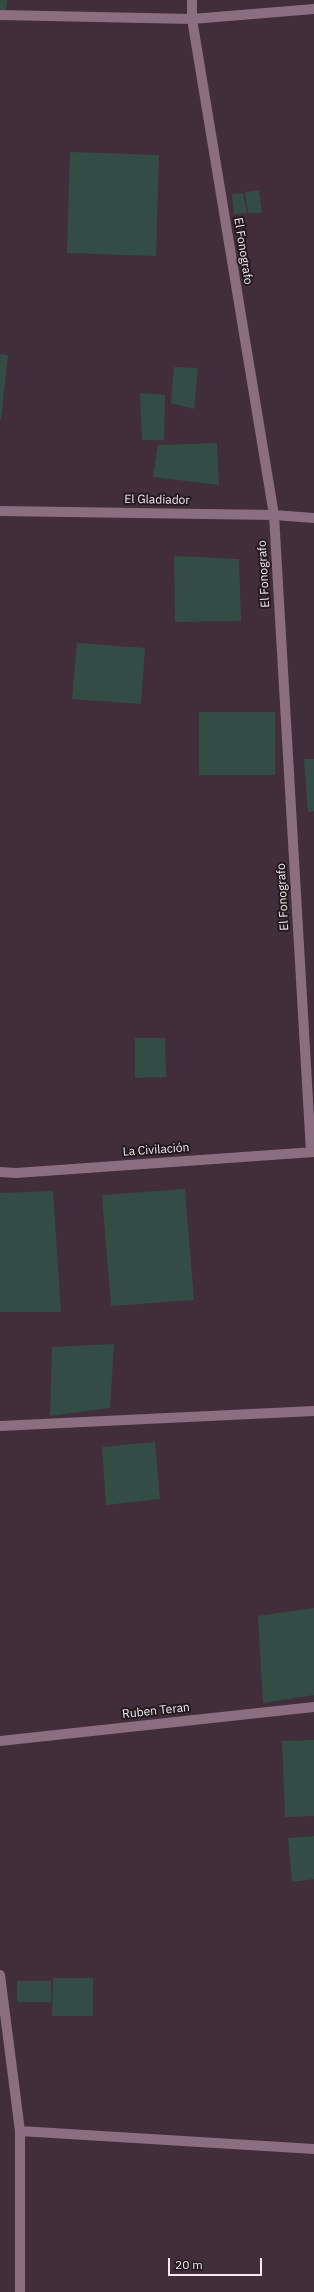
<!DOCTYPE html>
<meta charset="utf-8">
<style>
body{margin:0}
#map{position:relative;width:314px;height:2292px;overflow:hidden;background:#412e3a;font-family:"IBM Plex Sans",sans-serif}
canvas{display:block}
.scale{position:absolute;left:168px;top:2258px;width:94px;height:18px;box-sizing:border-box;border:2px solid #f6e9f0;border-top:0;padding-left:5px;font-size:12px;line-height:14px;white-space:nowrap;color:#f6e9f0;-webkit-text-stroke:3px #221a1f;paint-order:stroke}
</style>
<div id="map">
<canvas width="314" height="2292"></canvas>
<div class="scale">20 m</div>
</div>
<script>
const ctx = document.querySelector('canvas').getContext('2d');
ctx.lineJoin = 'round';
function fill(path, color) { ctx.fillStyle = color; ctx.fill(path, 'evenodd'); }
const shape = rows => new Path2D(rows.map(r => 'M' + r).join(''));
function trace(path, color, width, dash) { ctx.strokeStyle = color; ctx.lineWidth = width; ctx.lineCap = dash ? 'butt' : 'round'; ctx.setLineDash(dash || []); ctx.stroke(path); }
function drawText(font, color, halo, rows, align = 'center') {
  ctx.font = font + ' "IBM Plex Sans",sans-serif'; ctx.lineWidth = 4; ctx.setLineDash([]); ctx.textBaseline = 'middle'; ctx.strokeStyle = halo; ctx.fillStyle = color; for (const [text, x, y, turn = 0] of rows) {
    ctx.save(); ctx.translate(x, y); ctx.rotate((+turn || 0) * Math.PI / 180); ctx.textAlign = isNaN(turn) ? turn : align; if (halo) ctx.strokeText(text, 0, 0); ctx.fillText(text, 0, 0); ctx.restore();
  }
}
const building = shape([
 [0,0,7,0,6,10,0,10],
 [70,152,159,155,156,256,67,253],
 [259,190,262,213,248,213,245,192],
 [243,193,247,213,234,214,232,194],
 [0,354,8,355,1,419,0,419],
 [174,367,198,368,194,409,171,403],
 [140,393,165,395,164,440,142,440],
 [217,443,219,485,153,477,158,445],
 [174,556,239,559,241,621,175,622],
 [77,643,145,648,141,704,72,699],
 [199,712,275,712,275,775,199,775],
 [304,759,314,759,314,811,308,812],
 [135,1038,165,1038,166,1077,135,1078],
 [185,1189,194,1300,111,1306,102,1195],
 [53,1191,61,1312,0,1312,0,1193],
 [114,1344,110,1408,50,1416,52,1347],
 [155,1442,160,1499,106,1505,102,1447],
 [314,1608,314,1695,263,1703,258,1616],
 [314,1740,314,1816,285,1817,282,1741],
 [314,1836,314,1879,292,1882,288,1838],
 [53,1978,93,1978,93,2016,52,2016],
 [17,1981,51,1981,51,2002,17,2002]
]);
const minor = shape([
 [192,0,192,19,274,515,311,1152],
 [0,15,192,19,314,9],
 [0,511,274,515,314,518],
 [0,1172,16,1173,314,1152],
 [0,1426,314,1411],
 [0,1741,314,1707],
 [0,1975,20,2131,20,2292],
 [20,2131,314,2149]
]);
const streetNames = [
 ["El Fonografo",243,251,81],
 ["El Gladiador",157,500,1],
 ["El Fonografo",264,574,-93],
 ["El Fonografo",283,897,-93],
 ["La Civilación",156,1150,-4],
 ["Ruben Teran",156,1711,-6]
];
fill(building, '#344c46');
trace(minor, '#8b6e80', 10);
drawText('12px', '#f6e9f0', '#221a1f', streetNames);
</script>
